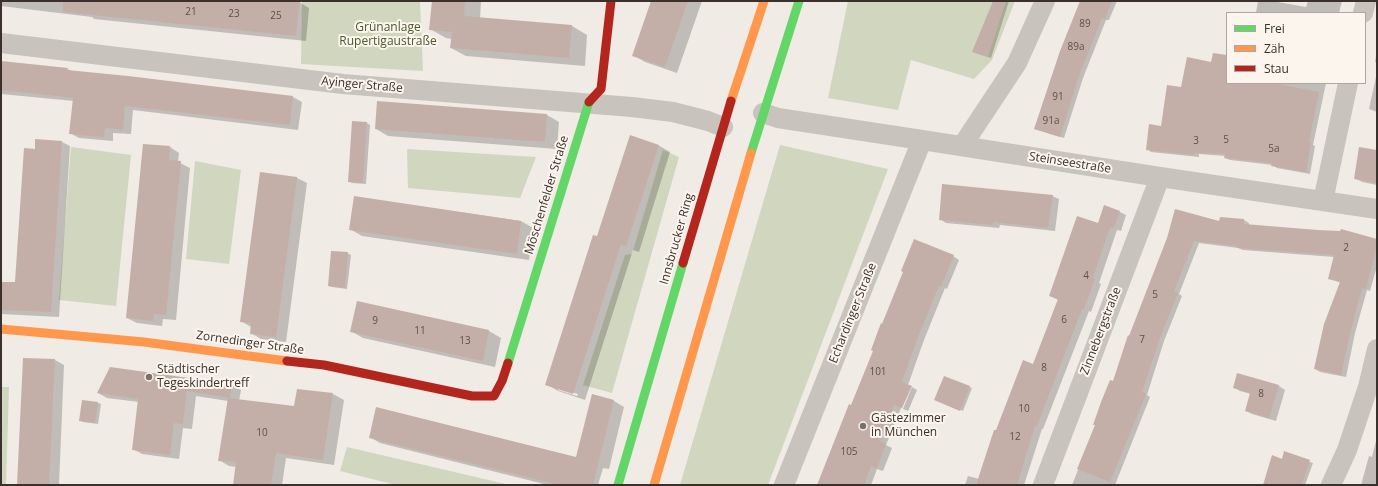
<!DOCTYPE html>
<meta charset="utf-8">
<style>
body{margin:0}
#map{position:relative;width:1378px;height:486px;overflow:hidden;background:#f0ebe5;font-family:"Open Sans",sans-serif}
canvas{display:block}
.frame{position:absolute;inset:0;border:2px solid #3b302b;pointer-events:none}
.legend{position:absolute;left:1226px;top:12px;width:140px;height:72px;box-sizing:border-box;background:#fbf5ee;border:1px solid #aea6a0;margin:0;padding:5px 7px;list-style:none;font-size:12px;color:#3b302b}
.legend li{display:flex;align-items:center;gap:8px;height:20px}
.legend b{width:20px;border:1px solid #aea6a0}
</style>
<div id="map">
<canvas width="1378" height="486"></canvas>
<div class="frame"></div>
<ul class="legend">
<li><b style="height:5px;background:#63d668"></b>Frei</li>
<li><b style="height:5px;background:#ff974d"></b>Zäh</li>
<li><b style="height:5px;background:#b3261e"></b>Stau</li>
</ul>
</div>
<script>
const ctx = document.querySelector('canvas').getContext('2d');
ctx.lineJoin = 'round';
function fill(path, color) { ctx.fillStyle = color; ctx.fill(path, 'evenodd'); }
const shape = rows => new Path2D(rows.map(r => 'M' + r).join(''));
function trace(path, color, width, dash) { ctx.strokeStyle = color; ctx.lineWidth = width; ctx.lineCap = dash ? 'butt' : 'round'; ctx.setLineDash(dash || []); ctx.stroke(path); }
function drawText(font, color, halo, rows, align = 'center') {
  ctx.font = font + ' "Open Sans",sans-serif'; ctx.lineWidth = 4; ctx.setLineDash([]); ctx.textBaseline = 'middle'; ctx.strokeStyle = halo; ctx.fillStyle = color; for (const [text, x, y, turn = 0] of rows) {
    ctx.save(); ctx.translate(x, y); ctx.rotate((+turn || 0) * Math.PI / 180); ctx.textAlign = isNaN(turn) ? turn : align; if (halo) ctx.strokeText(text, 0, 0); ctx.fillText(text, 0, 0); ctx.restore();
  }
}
const green = shape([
 [302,1,420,1,423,71,301,64],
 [848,1,1015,1,992,60,974,79,911,60,898,110,828,98],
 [780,145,888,169,768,485,680,485],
 [71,147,131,155,116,306,59,300],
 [407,149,536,157,520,198,408,188],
 [663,150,679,157,612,393,583,385,625,255,632,254],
 [195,161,241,170,229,264,186,259],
 [1,387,9,387,6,485,1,485],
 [347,447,510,485,396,485,340,471]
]);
const shadow = shape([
 [1,1,290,1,299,2,309,8,306,41,94,19,92,17,1,6],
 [433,1,481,1,480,19,572,26,587,35,585,66,466,56,451,48,452,39,446,38,430,29],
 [652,1,702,1,677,73,645,62,633,55],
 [995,1,1009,1,991,58,976,53],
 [1081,1,1117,1,1109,20,1106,20,1083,78,1064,138,1035,129],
 [1258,1,1272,1,1306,7,1308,1,1342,1,1339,13,1256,13],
 [1377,50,1377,63,1375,62],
 [1226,54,1227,83,1326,83,1313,145,1315,146,1310,174,1277,168,1273,165,1230,160,1225,158,1226,156,1199,154,1199,157,1151,152,1147,149,1162,127,1182,88,1212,63,1226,56],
 [1,62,67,69,72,71,128,77,293,97,302,102,298,130,133,110,131,134,113,133,113,141,79,138,70,133,74,101,1,94],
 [1377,72,1377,112,1369,109],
 [378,102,547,115,559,122,557,149,388,136,376,129],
 [367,123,370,125,366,184,352,183,349,181],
 [62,142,70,146,59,317,1,314,1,283,16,283,36,150],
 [658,145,670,152,639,252,633,250,585,400,558,391,546,384,598,238],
 [558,388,578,394,577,396,558,390],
 [170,147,179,153,178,162,190,168,176,320,163,319,162,326,137,323,127,318],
 [1377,151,1377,185,1362,182,1355,178],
 [261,173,297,178,307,183,286,342,261,339,251,333,251,327,241,321],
 [1052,196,1059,199,1055,231,1000,225,999,228,946,223,940,219],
 [355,197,521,221,533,228,529,260,362,236,350,229],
 [1104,207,1120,212,1126,215,1121,231,1117,230,1099,283,1101,284,1091,312,1089,311,1043,429,1042,429,1024,485,965,485,968,476,979,479,996,432,1034,365,1058,300,1050,296,1098,224],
 [1220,218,1244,220,1249,223,1249,225,1377,240,1377,266,1370,291,1367,290,1355,333,1346,377,1320,372,1315,369,1341,283,1329,278,1334,257,1243,250,1238,248,1199,243,1179,294,1182,296,1164,341,1147,395,1150,397,1115,485,1072,485,1113,382,1168,238,1220,222],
 [347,253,351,255,347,289,332,287,329,286],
 [953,256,959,260,947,289,945,288,924,340,908,385,910,386,886,445,892,448,883,471,877,469,871,485,823,485,852,406,874,351,883,325],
 [358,302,489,331,501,338,495,367,363,338,351,331],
 [55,360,64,365,59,485,18,485],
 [232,385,241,390,239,401,295,407,298,390,333,394,344,400,334,465,286,458,282,485,234,485,237,467,229,466,219,460,228,401,196,396,192,429,183,428,179,459,142,454,133,449,139,402,107,398,98,393],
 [1279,386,1285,390,1276,421,1252,414,1246,411,1251,394,1240,391,1234,387],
 [912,387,917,390,908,411,903,409],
 [969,387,972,388,963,411,938,401],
 [592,396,614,401,624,407,609,469,603,468,598,485,548,485,380,443,370,437,577,458],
 [98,403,101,404,98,424,83,422,80,420],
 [1377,437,1377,485,1361,485,1369,456,1372,457],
 [1285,453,1313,463,1305,485,1264,485,1282,460]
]);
const building = shape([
 [63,1,300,1,296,36,63,12],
 [432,1,465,1,464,16,572,25,569,58,450,48,452,32,429,30],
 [651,1,688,1,665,67,632,56],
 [993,1,1006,1,988,57,972,52],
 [1080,1,1112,1,1105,19,1102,18,1079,76,1060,137,1034,129,1060,51],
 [1213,53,1227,55,1227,83,1274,83,1319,92,1309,142,1311,142,1306,172,1271,166,1272,163,1224,158,1225,154,1195,153,1195,155,1146,150,1149,124,1161,126,1167,85,1181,87,1187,57,1211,62],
 [1,61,68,68,67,70,128,76,293,96,290,125,125,106,123,130,105,128,104,137,69,134,73,98,1,90],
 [377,101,547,114,545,142,375,129],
 [352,121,367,122,363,183,348,182],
 [630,135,659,145,626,246,621,244,573,394,545,385,593,235,597,236],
 [35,139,62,141,51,312,1,310,1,282,15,282,24,148,35,149],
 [143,144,170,146,169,160,181,161,166,315,154,314,153,321,126,318],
 [1359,147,1377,150,1377,183,1354,179],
 [260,172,297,177,276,337,250,334,251,323,240,322],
 [942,184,1053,195,1048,228,993,222,993,225,939,220],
 [354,196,521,221,517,254,349,230],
 [1104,205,1120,211,1114,228,1110,227,1093,278,1095,279,1084,309,1082,309,1037,426,1035,426,1017,485,976,485,994,430,996,430,1023,360,1033,364,1058,299,1049,296,1077,216,1098,223],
 [1175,209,1219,221,1220,217,1244,219,1244,224,1318,230,1340,231,1341,229,1377,239,1377,246,1366,289,1362,288,1351,330,1341,375,1314,369,1324,324,1340,282,1328,279,1334,255,1237,248,1237,246,1194,241,1174,291,1178,293,1160,338,1142,392,1146,394,1110,482,1077,469,1095,425,1093,425,1101,402,1110,380,1113,381,1128,335,1129,336,1167,238],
 [914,239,954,255,941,287,939,286,918,337,902,382,912,386,902,408,894,405,880,441,886,444,877,469,871,466,864,485,817,485,849,404,851,405,873,351,871,350,881,323,882,324,903,272,901,271],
 [331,251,348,252,345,288,328,286],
 [357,301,489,330,483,361,350,332],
 [23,358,55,359,49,485,17,485],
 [110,367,232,384,230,398,187,391,183,424,174,423,170,455,132,450,138,399,97,393],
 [1237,373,1279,385,1269,418,1245,411,1250,393,1233,388],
 [944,376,970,386,960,411,934,400],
 [297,389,333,393,323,460,276,453,271,485,233,485,236,462,218,461,228,398,294,406],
 [592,394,614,400,593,485,559,485,369,438,376,407,576,457],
 [82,400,98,402,95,423,79,421],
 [1284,451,1310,460,1302,485,1263,485,1272,455,1282,459]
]);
const street = shape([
 [1363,13,1366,1],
 [1,43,343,84,632,107,673,112,708,121,723,127],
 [763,113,778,118,922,140,1160,177,1377,209],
 [962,146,1017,63,1045,1],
 [1323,201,1348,83],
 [784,485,922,140],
 [1043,485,1160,177],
 [1331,485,1347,450,1368,387,1377,349]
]);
const fast = shape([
 [751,153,799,1],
 [508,363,589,102],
 [618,485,683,263]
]);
const slow = shape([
 [731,101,764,1],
 [1,329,144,342,287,361],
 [654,485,751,153]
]);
const jam = shape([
 [589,102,601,89,611,1],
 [683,263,731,101],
 [287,361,324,365,472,396,494,396,502,381,508,363]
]);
const markers = [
 [149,377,4,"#7a716c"],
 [863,426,4,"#7a716c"]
];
const numberNames = [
 ["21",191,12],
 ["23",234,14],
 ["25",276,16],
 ["89",1085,24],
 ["89a",1076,47],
 ["91",1058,97],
 ["91a",1051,121],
 ["5",1226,140],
 ["3",1196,141],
 ["5a",1274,149],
 ["2",1346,248],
 ["4",1086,276],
 ["5",1155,295],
 ["6",1064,320],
 ["9",375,321],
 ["11",420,331],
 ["7",1142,340],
 ["13",465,341],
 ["8",1044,368],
 ["101",878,372],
 ["8",1261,394],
 ["10",1024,409],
 ["10",262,433],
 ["12",1015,437],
 ["105",849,452]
];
const parkNames = [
 ["Grünanlage",388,28],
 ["Rupertigaustraße",388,42]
];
const streetNames = [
 ["Ayinger Straße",362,85,5],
 ["Steinseestraße",1070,163,9],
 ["Möschenfelder Straße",547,195,-73],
 ["Innsbrucker Ring",677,239,-74],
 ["Echardinger Straße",853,313,-68],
 ["Zinnebergstraße",1101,331,-69],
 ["Zornedinger Straße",250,343,8]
];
const poiNames = [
 ["Städtischer",157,370],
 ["Tegeskindertreff",157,384],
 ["Gästezimmer",871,419],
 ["in München",871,433]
];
fill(green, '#d1d6bf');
fill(shadow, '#0003');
fill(building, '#c3afa7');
trace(street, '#c9c3be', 20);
trace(fast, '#63d668', 9);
trace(slow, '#ff974d', 9);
trace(jam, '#b3261e', 9);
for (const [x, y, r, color] of markers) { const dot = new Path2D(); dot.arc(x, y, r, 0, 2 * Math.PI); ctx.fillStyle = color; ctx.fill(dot); trace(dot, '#fbf5ee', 1.5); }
drawText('10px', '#5d504a', null, numberNames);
drawText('12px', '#4a5a2e', '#fbf5ee', parkNames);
drawText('12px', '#3b302b', '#fbf5ee', streetNames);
drawText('12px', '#3b302b', '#fbf5ee', poiNames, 'left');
</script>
